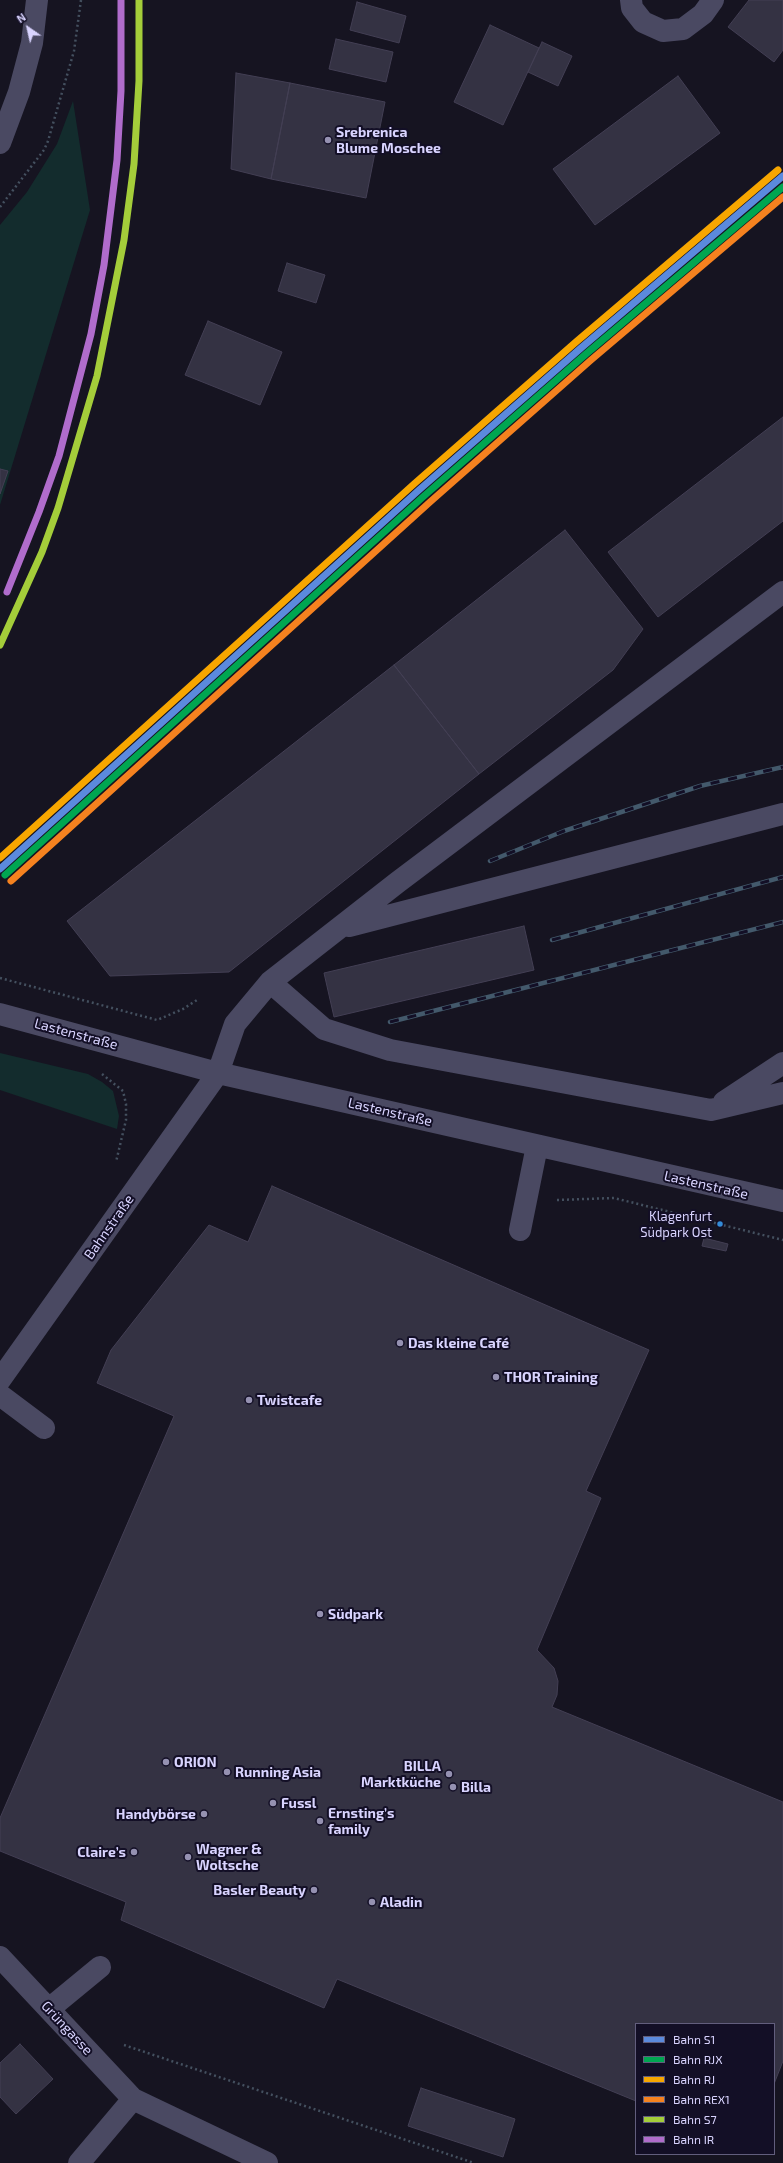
<!DOCTYPE html>
<meta charset="utf-8">
<style>
body{margin:0}
#map{position:relative;width:783px;height:2163px;overflow:hidden;background:#161421;font-family:"Exo 2",sans-serif}
canvas{display:block}
.legend{position:absolute;left:635px;top:2023px;width:140px;height:132px;box-sizing:border-box;background:#130f26;border:1px solid #625e7d;margin:0;padding:5px 7px;list-style:none;font-size:12px;color:#d9d4ff}
.legend li{display:flex;align-items:center;gap:8px;height:20px}
.legend b{width:20px;border:1px solid #625e7d}
.north{position:absolute;left:8px;top:8px;width:40px;height:40px;-webkit-text-stroke:3px #130f26;paint-order:stroke;rotate:326deg;font-size:11px;font-weight:700;line-height:16px;text-align:center;color:#d9d4ff}
.north::after{content:'';display:block;margin:auto;width:14px;height:18px;background:#d9d4ff;clip-path:polygon(50% 0,100% 100%,50% 72%,0 100%)}
</style>
<div id="map">
<canvas width="783" height="2163"></canvas>
<ul class="legend">
<li><b style="height:5px;background:#5b8add"></b>Bahn S1</li>
<li><b style="height:5px;background:#00a651"></b>Bahn RJX</li>
<li><b style="height:5px;background:#f7a600"></b>Bahn RJ</li>
<li><b style="height:5px;background:#f5821f"></b>Bahn REX1</li>
<li><b style="height:5px;background:#a4cd3a"></b>Bahn S7</li>
<li><b style="height:5px;background:#b06ccc"></b>Bahn IR</li>
</ul>
<div class="north">N</div>
</div>
<script>
const ctx = document.querySelector('canvas').getContext('2d');
ctx.lineJoin = 'round';
function fill(path, color) { ctx.fillStyle = color; ctx.fill(path, 'evenodd'); }
const shape = rows => new Path2D(rows.map(r => 'M' + r).join(''));
function trace(path, color, width, dash) { ctx.strokeStyle = color; ctx.lineWidth = width; ctx.lineCap = dash ? 'butt' : 'round'; ctx.setLineDash(dash || []); ctx.stroke(path); }
function drawText(font, color, halo, rows, align = 'center') {
  ctx.font = font + ' "Exo 2",sans-serif'; ctx.lineWidth = 4; ctx.setLineDash([]); ctx.textBaseline = 'middle'; ctx.strokeStyle = halo; ctx.fillStyle = color; for (const [text, x, y, turn = 0] of rows) {
    ctx.save(); ctx.translate(x, y); ctx.rotate((+turn || 0) * Math.PI / 180); ctx.textAlign = isNaN(turn) ? turn : align; if (halo) ctx.strokeText(text, 0, 0); ctx.fillText(text, 0, 0); ctx.restore();
  }
}
const green = shape([
 [73,101,90,210,0,505,0,225,27,192,57,144],
 [0,1053,88,1074,102,1082,113,1091,119,1116,117,1129,0,1090]
]);
const building = shape([
 [749,0,783,0,783,50,774,62,728,27,749,0],
 [357,2,406,16,399,43,350,30,357,2],
 [490,25,539,48,503,125,454,102,490,25],
 [336,39,393,52,386,82,329,69,336,39],
 [542,42,572,56,558,86,528,72,542,42],
 [236,73,290,83,271,179,231,169,236,73],
 [678,76,720,133,595,225,553,169,678,76],
 [290,83,385,102,366,198,271,179,290,83],
 [287,263,325,275,316,303,278,291,287,263],
 [208,321,282,352,260,405,185,375,208,321],
 [783,417,783,521,658,617,608,552,783,417],
 [0,469,8,471,0,494,0,469],
 [565,530,643,629,613,670,479,774,394,665,565,530],
 [394,665,479,774,229,972,110,976,67,921,394,665],
 [524,926,534,970,334,1017,324,973,524,926],
 [272,1186,649,1350,586,1491,601,1498,537,1650,554,1668,558,1681,557,1695,552,1707,783,1802,783,2061,774,2084,774,2024,636,2024,636,2101,337,1979,324,2008,121,1920,126,1902,0,1851,0,1818,174,1416,97,1383,111,1350,209,1225,248,1242,272,1186],
 [704,1238,728,1244,726,1251,702,1246,704,1238],
 [20,2044,53,2079,16,2114,0,2097,0,2063,20,2044],
 [421,2088,515,2119,503,2157,408,2126,421,2088]
]);
const path = shape([
 [0,207,44,150,48,141,74,51,81,0],
 [0,978,157,1020,183,1009,197,1000],
 [102,1074,123,1091,126,1104,126,1120,116,1162],
 [557,1200,614,1198,783,1240],
 [124,2045,474,2163]
]);
const minor = shape([
 [631,0,632,8,643,22,663,31,683,29,703,14,713,0],
 [0,143,19,92,32,43,37,0],
 [349,926,783,814],
 [270,982,324,1029,390,1050,711,1110,783,1093],
 [0,1014,218,1073,783,1201],
 [724,1102,783,1063],
 [520,1230,537,1146],
 [0,1380,218,1073,235,1024,270,982,398,882,783,592],
 [0,1395,44,1428],
 [0,1957,133,2099,267,2163],
 [49,2009,100,1967],
 [79,2163,133,2099]
]);
const rail = shape([
 [490,861,564,831,700,786,783,767],
 [552,940,783,877],
 [390,1022,783,922]
]);
const rail1 = shape([
 [0,869,419,490,581,348,783,176]
]);
const rail2 = shape([
 [5,875,424,496,586,354,783,187]
]);
const rail3 = shape([
 [0,858,414,484,576,342,778,170]
]);
const rail4 = shape([
 [11,881,430,502,591,360,783,197]
]);
const rail5 = shape([
 [0,645,42,552,58,508,97,376,124,240,134,164,139,81,139,0]
]);
const rail6 = shape([
 [7,592,39,512,59,456,91,334,104,265,117,160,121,91,121,0]
]);
const markers = [
 [328,140,4,"#9591b1"],
 [720,1224,3.5,"#338bd7"],
 [400,1343,4,"#9591b1"],
 [496,1377,4,"#9591b1"],
 [249,1400,4,"#9591b1"],
 [320,1614,4,"#9591b1"],
 [166,1762,4,"#9591b1"],
 [227,1772,4,"#9591b1"],
 [449,1774,4,"#9591b1"],
 [453,1787,4,"#9591b1"],
 [273,1803,4,"#9591b1"],
 [204,1814,4,"#9591b1"],
 [320,1821,4,"#9591b1"],
 [134,1852,4,"#9591b1"],
 [188,1857,4,"#9591b1"],
 [314,1890,4,"#9591b1"],
 [372,1902,4,"#9591b1"]
];
const busNames = [
 ["Klagenfurt",712,1217],
 ["Südpark Ost",712,1233]
];
const poiNames = [
 ["Srebrenica",336,132],
 ["Blume Moschee",336,148],
 ["Das kleine Café",408,1343],
 ["THOR Training",504,1377],
 ["Twistcafe",257,1400],
 ["Südpark",328,1614],
 ["ORION",174,1762],
 ["BILLA",441,1766,"right"],
 ["Marktküche",441,1782,"right"],
 ["Running Asia",235,1772],
 ["Billa",461,1787],
 ["Fussl",281,1803],
 ["Ernsting’s",328,1813],
 ["family",328,1829],
 ["Handybörse",196,1814,"right"],
 ["Wagner &",196,1849],
 ["Woltsche",196,1865],
 ["Claire’s",126,1852,"right"],
 ["Basler Beauty",306,1890,"right"],
 ["Aladin",380,1902]
];
const streetNames = [
 ["Lastenstraße",76,1034,15],
 ["Lastenstraße",390,1112,13],
 ["Lastenstraße",706,1185,13],
 ["Bahnstraße",109,1227,-55],
 ["Grüngasse",67,2028,47]
];
fill(green, '#132c2d');
fill(building, '#343243');
trace(building, '#433f54', 1);
trace(path, '#44505f', 2.5, [2, 3]);
trace(minor, '#4a4962', 22);
trace(rail, '#43596b', 4.5);
trace(rail, '#130f26', 3, [9]);
trace(rail1, '#5b8add', 7);
trace(rail2, '#00a651', 7);
trace(rail3, '#f7a600', 7);
trace(rail4, '#f5821f', 7);
trace(rail5, '#a4cd3a', 7);
trace(rail6, '#b06ccc', 7);
for (const [x, y, r, color] of markers) { const dot = new Path2D(); dot.arc(x, y, r, 0, 2 * Math.PI); ctx.fillStyle = color; ctx.fill(dot); trace(dot, '#130f26', 1.5); }
drawText('13px', '#d9d4ff', '#130f26', busNames, 'right');
drawText('bold 14px', '#d9d4ff', '#130f26', poiNames, 'left');
drawText('14px', '#d9d4ff', '#130f26', streetNames);
</script>
